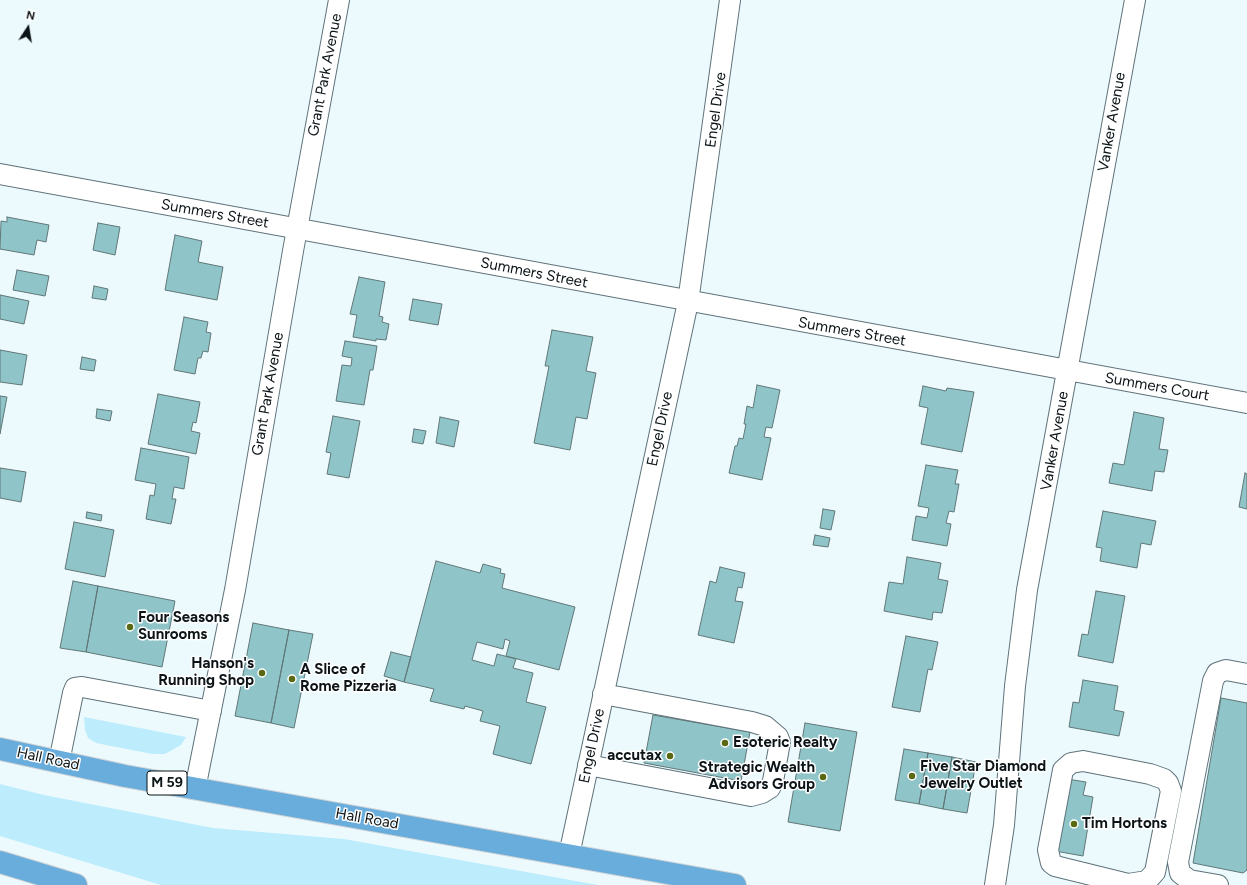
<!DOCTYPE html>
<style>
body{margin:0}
#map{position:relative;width:1247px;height:885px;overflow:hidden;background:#ecfafe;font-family:Figtree,sans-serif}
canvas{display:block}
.north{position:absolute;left:8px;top:8px;width:40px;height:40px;-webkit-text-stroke:3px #fff;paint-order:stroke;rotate:12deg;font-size:11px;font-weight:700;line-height:16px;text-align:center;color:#0c1417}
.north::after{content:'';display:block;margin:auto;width:14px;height:18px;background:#0c1417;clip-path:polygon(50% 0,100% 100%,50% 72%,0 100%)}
</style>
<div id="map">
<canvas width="1247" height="885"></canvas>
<div class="north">N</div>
</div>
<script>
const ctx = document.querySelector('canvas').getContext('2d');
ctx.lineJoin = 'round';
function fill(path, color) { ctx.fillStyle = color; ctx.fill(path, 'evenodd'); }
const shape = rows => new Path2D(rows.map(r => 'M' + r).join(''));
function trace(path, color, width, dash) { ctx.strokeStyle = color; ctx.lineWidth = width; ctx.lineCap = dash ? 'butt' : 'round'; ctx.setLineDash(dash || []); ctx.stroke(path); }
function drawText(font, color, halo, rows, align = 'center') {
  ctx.font = font + ' Figtree,sans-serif'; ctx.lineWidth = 3; ctx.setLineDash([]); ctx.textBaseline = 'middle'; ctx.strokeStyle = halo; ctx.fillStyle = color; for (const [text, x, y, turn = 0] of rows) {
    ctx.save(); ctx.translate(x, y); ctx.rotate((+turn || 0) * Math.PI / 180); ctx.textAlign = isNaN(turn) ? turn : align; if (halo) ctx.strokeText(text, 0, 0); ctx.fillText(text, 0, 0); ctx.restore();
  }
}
const green = shape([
 [84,717,186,737,181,745,165,754,152,754,96,743,88,738,85,730],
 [0,784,44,795,213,828,344,839,598,885,161,885,0,836]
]);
const building = shape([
 [7,217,49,225,46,242,37,240,34,255,0,249,1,221,7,222,7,217],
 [98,223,120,227,115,255,93,250,98,223],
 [175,235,202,241,198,262,223,267,217,300,165,290,175,235],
 [17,270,49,276,45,296,13,290,17,270],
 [359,277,385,282,379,316,383,317,382,322,389,324,386,340,376,339,376,341,353,337,357,315,350,314,359,277],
 [94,286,108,289,106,300,92,298,94,286],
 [0,295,29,301,24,324,0,319,0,295],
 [413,299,442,304,438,325,409,320,413,299],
 [184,317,208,322,206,332,211,333,208,352,203,351,201,358,198,358,195,374,174,370,184,317],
 [552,330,593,337,586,371,596,373,587,419,576,417,570,450,534,443,549,366,545,366,552,330],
 [345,341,377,346,373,370,370,370,364,405,336,401,342,365,351,366,352,358,342,356,345,341],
 [0,350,27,355,22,385,0,382,0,350],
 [82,357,96,360,94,371,80,369,82,357],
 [757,385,780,390,772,428,766,427,764,437,771,438,762,480,729,473,735,446,737,446,739,438,743,439,746,424,744,424,747,406,753,408,757,385],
 [923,386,946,391,947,388,974,392,962,452,921,444,928,408,919,406,923,386],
 [158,394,200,402,196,423,193,422,191,431,200,433,196,454,148,444,158,394],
 [0,396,7,397,0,434,0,396],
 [97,409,112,411,110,421,96,418,97,409],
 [1134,412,1164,418,1159,449,1168,450,1164,472,1155,471,1152,491,1109,483,1113,463,1124,465,1134,412],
 [333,416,360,421,349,478,327,474,331,453,326,452,333,416],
 [440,417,459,421,454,447,436,443,440,417],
 [414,429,426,431,423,444,412,442,414,429],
 [141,448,189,457,184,489,174,487,172,499,176,499,171,524,146,519,150,495,154,496,156,484,135,480,141,448],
 [926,465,958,470,955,484,959,484,954,512,949,511,946,523,951,524,947,546,912,540,916,516,927,518,929,508,918,506,926,465],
 [0,468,26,472,21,502,0,498,0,468],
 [1245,473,1247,474,1247,509,1239,507,1245,473],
 [823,509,835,511,831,530,820,528,823,509],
 [1103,511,1156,521,1151,545,1141,543,1137,568,1100,561,1102,548,1096,547,1103,511],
 [87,512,102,515,101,521,86,518,87,512],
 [74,522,114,530,105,577,65,569,74,522],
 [815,535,830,538,828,547,813,545,815,535],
 [907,557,941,563,938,579,948,581,942,613,933,612,932,620,884,611,889,582,903,584,907,557],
 [436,561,480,573,483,564,501,569,500,573,505,574,502,588,575,607,559,670,506,656,510,641,505,639,503,649,477,642,472,660,494,666,497,654,516,659,513,668,533,673,526,702,546,707,531,764,493,754,500,726,480,721,483,711,465,706,464,709,430,701,434,689,404,682,436,561],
 [720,567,745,573,742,588,738,587,735,601,743,602,734,643,698,635,710,581,716,583,720,567],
 [73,581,98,586,86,652,60,648,73,581],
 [98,586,175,601,162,667,86,652,98,586],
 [1096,591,1125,596,1113,663,1078,656,1082,634,1088,635,1096,591],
 [253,623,289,630,271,723,235,716,253,623],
 [289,630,313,634,294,728,271,723,289,630],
 [906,636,938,642,932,670,928,669,920,712,892,707,906,636],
 [391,652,411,657,404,682,384,676,391,652],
 [1083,680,1118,686,1114,710,1124,712,1119,736,1069,727,1073,702,1079,703,1083,680],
 [1221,698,1247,703,1247,870,1243,873,1193,863,1221,698],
 [653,715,750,732,741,781,644,763,653,715],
 [805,723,857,732,840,831,788,822,805,723],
 [904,749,928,753,919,804,895,800,904,749],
 [928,753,952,757,943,809,919,804,928,753],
 [952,757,976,762,967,813,943,809,952,757],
 [1067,779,1086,782,1083,795,1093,797,1083,856,1055,851,1067,779]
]);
const minor = shape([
 [0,174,1247,403],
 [1083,761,1150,774,1164,779,1168,783,1171,791,1155,872,1147,881,1128,884,1055,866,1051,863,1048,850,1063,770,1071,763,1083,761],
 [59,762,73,693,75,688,82,687,211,711],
 [588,765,751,796,762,793,770,788,773,781,780,742,778,737,765,726,752,722,603,694],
 [195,789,235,590,293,251,339,0],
 [569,855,688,302,730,0],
 [995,885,1004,825,1015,686,1027,590,1135,0],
 [1218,885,1189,880,1180,873,1178,862,1213,681,1217,673,1226,670,1247,674]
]);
const highway = shape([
 [0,749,125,776,735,885],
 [0,862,76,885]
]);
const markers = [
 [130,627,4,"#596913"],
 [262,673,4,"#596913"],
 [292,679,4,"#596913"],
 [725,743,4,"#596913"],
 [670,756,4,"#596913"],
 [912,776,4,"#596913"],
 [823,777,4,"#596913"],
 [1074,824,4,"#596913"]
];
const shields = [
 [167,783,40]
];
const shieldNames = [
 ["M 59",167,783]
];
const streetNames = [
 ["Grant Park Avenue",325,75,-79],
 ["Engel Drive",716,110,-82],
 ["Vanker Avenue",1112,122,-80],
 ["Summers Street",215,214,10],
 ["Summers Street",534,273,11],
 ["Summers Street",852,332,10],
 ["Summers Court",1157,387,10],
 ["Grant Park Avenue",268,394,-80],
 ["Engel Drive",660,429,-78],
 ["Vanker Avenue",1055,441,-80],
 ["Engel Drive",592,746,-78],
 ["Hall Road",48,759,12],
 ["Hall Road",367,819,10]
];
const poiNames = [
 ["Four Seasons",138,618],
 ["Sunrooms",138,635],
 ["Hanson's",254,664,"right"],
 ["Running Shop",254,681,"right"],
 ["A Slice of",300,670],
 ["Rome Pizzeria",300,687],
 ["Esoteric Realty",733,743],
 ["accutax",662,756,"right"],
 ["Five Star Diamond",920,767],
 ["Jewelry Outlet",920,784],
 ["Strategic Wealth",815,768,"right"],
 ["Advisors Group",815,785,"right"],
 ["Tim Hortons",1082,824]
];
fill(green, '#bdedfd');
fill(building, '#8fc5c8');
trace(building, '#607778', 1);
trace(minor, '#5e7279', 22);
trace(highway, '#d3d5d5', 24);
trace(minor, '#fff', 20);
trace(highway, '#69addd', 22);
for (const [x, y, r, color] of markers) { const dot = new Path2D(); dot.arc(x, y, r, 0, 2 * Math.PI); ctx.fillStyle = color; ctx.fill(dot); trace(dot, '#fff', 1.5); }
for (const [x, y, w] of shields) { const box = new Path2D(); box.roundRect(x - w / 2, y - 12, w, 24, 3); ctx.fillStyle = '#fff'; ctx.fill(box); trace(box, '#0c1417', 1); }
drawText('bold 14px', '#0c1417', null, shieldNames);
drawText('15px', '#0c1417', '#fff', streetNames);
drawText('bold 15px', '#0c1417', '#fff', poiNames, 'left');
</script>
